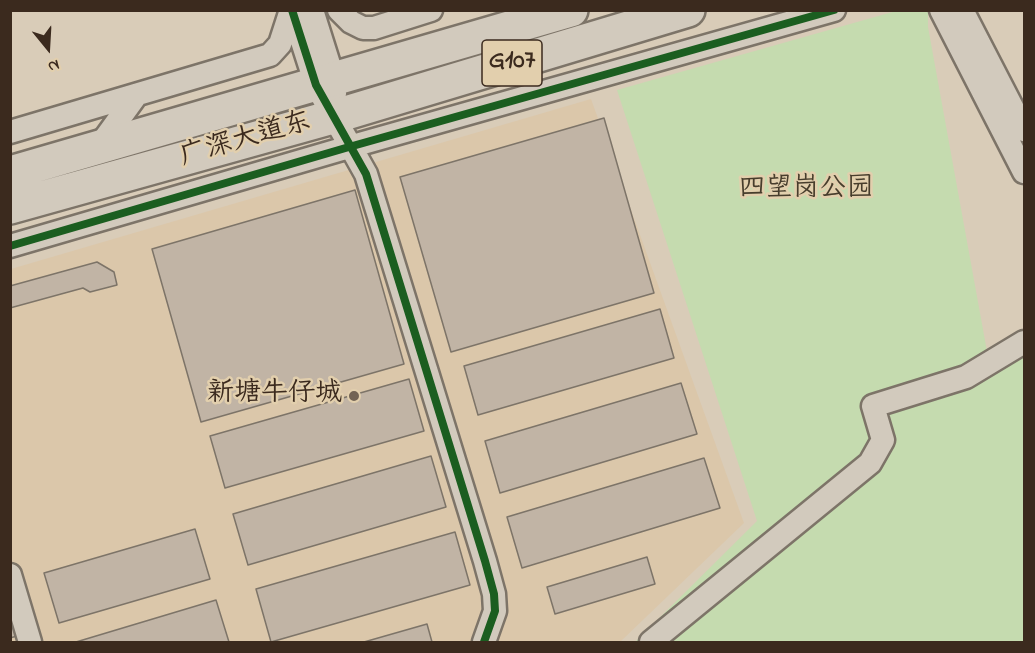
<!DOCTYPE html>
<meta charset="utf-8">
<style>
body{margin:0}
#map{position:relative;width:1035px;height:653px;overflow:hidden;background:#d9ccb8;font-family:"Indie Flower",sans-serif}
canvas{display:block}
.frame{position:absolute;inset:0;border:12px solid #3b2a1e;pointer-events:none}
.north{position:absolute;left:18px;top:18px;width:60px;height:60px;-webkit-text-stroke:4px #e2cfad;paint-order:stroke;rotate:162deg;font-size:16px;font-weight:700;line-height:24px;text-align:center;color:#3b2a1e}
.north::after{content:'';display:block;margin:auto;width:21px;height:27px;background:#3b2a1e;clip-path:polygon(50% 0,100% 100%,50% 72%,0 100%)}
</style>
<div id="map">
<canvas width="1035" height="653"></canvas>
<div class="frame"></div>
<div class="north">N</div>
</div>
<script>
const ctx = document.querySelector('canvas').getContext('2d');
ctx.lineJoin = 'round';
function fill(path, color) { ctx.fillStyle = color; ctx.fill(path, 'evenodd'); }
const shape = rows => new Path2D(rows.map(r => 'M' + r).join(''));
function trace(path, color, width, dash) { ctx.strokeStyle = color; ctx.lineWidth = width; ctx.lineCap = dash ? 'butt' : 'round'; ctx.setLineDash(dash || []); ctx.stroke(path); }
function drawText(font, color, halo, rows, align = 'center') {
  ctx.font = font + ' "Indie Flower","LXGW WenKai TC",sans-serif'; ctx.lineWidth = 5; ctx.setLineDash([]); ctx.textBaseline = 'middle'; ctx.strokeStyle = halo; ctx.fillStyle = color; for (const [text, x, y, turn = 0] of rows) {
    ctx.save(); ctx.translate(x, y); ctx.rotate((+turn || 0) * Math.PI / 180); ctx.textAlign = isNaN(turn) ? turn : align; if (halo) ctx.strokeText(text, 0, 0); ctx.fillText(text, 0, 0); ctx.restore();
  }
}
const built = shape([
 [591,99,744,523,620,642,11,642,11,269]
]);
const green = shape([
 [896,11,928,11,928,27,990,368,1024,345,1024,642,635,642,757,521,617,90]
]);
const building = shape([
 [604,118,654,293,451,352,400,177,604,118],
 [355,190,404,364,201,422,152,249,355,190],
 [97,262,114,272,117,285,90,292,83,288,10,308,10,286,97,262],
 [660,309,674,358,478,415,464,366,660,309],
 [409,379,424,431,225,488,210,436,409,379],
 [681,383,697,434,500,493,485,441,681,383],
 [431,456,446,507,248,565,233,514,431,456],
 [704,458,720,508,522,568,507,517,704,458],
 [195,529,210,579,59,623,44,573,195,529],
 [455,532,470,585,271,642,256,589,455,532],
 [647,557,655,584,555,614,547,587,647,557],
 [216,600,229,642,76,642,216,600],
 [10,615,17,636,10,638,10,615],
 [427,624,432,642,364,642,427,624]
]);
const minor = shape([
 [292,10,316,85,366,174,485,561,494,594,495,611,484,642],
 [312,10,334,80,335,94],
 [339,10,351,22,363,28,374,28,431,10],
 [941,10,1024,172],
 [962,10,1024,130],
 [10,132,270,55,280,44,291,10],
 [98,148,135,97],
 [10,246,349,147,834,10],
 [10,575,30,642],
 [651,642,870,463,883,440,873,406,966,377,1024,342]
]);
const highway = shape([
 [10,173,571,10],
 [10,207,336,116,688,10]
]);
const cycleway = shape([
 [292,10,316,85,366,174,485,561,494,594,495,611,484,642],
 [10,246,349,147,834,10]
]);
const markers = [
 [354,396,6,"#726354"]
];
const shields = [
 [512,63,60]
];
const shieldNames = [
 ["G107",512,63]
];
const streetNames = [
 ["广深大道东",246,141,-16]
];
const parkNames = [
 ["四望岗公园",806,191]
];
const poiNames = [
 ["新塘牛仔城",342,396]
];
fill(built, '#dbc7aa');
fill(green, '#c5dbaf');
fill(building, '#c1b4a5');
trace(building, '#7d7468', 1.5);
trace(minor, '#7d7468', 27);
trace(highway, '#7d7468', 38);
trace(minor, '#d2cabd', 22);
trace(highway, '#d2cabd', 33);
trace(cycleway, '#1b5e20', 8);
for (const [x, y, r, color] of markers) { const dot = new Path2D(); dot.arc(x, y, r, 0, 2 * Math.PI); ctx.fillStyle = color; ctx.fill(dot); trace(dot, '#e2cfad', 2); }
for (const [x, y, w] of shields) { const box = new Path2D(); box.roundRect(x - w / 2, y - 23, w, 46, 4.5); ctx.fillStyle = '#e2cfad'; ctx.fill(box); trace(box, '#3b2a1e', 1.5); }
drawText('bold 26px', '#3b2a1e', null, shieldNames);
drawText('27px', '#3b2a1e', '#e2cfad', streetNames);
drawText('27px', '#473d2c', '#e2cfad', parkNames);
drawText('27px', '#3b2a1e', '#e2cfad', poiNames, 'right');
</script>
